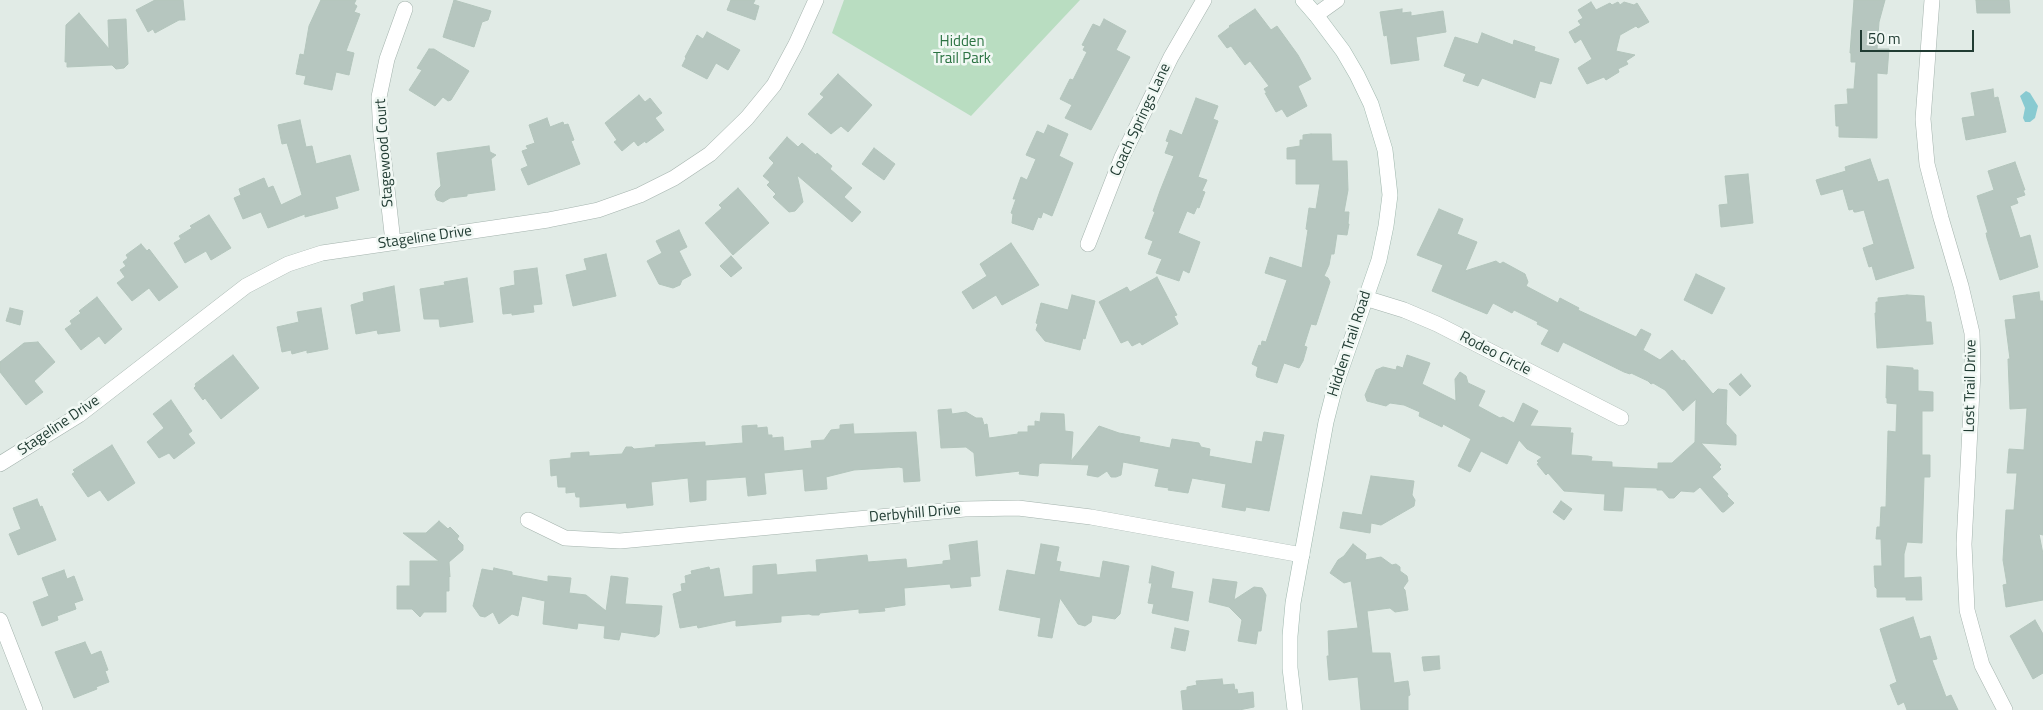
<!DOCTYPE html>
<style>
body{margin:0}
#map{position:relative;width:2043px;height:710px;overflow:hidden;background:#e1ebe6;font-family:"Titillium Web",sans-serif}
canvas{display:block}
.scale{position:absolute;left:1860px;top:30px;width:114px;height:22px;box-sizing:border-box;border:2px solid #213c33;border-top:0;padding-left:6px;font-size:15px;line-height:18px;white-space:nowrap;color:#213c33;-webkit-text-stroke:4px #f1f8f4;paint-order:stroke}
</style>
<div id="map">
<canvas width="2043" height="710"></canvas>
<div class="scale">50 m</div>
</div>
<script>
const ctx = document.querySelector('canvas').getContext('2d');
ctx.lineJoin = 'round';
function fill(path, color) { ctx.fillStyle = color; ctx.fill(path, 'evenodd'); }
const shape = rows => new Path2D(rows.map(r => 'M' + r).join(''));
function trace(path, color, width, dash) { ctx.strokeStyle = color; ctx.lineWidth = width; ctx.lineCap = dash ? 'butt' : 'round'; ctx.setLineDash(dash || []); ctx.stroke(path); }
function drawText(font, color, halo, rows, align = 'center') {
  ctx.font = font + ' "Titillium Web",sans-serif'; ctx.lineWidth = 5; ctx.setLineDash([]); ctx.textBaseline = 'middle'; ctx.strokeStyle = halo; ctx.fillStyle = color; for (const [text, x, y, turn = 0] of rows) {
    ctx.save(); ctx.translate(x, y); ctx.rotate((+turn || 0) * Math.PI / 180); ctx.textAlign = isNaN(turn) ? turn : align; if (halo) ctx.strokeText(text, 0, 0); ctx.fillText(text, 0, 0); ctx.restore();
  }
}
const green = shape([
 [844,0,1080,0,971,116,832,33]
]);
const water = shape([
 [2026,91,2030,93,2038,106,2035,118,2030,122,2025,122,2023,118,2025,108,2020,96]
]);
const building = shape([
 [155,0,183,0,185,20,179,20,155,33,153,29,148,32,136,10,155,0],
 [321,0,356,0,354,4,357,6,354,12,360,14,346,51,354,53,349,75,336,72,332,90,304,84,306,76,296,74,300,54,304,55,309,26,321,0],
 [454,0,491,11,488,20,482,22,474,47,443,37,454,0],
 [731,0,755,0,753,4,759,6,755,20,727,10,731,0],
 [1854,0,1885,0,1879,22,1877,49,1889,49,1887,74,1877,73,1877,138,1839,137,1839,126,1836,126,1835,105,1848,104,1847,89,1854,89,1856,62,1851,62,1851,53,1850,53,1854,0],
 [1976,0,2009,0,2010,13,1977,13,1976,0],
 [1591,2,1596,10,1610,3,1612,5,1618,2,1620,5,1624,2,1634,5,1637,3,1649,22,1638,28,1636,26,1620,35,1616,51,1635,55,1626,61,1628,64,1618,69,1619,72,1606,80,1604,77,1587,84,1578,68,1592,59,1581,39,1575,43,1569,32,1581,25,1578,21,1583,18,1578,10,1591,2],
 [1255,9,1271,30,1277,26,1298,55,1311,79,1298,86,1307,106,1287,117,1282,109,1276,112,1265,93,1267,93,1264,89,1269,86,1250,61,1245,65,1231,46,1227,48,1218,36,1230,27,1229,26,1255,9],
 [1402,9,1402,13,1411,12,1411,16,1443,11,1446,32,1416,37,1419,60,1391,64,1387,35,1384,36,1380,12,1402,9],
 [79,13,109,49,108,20,126,19,128,64,124,68,116,69,112,65,67,67,67,62,65,62,66,25,79,13],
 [1104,19,1126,31,1116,50,1130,57,1091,130,1065,118,1072,105,1060,99,1070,79,1073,80,1087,52,1083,50,1085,46,1082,45,1093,24,1100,27,1104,19],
 [707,32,740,50,728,70,716,63,707,79,682,66,686,58,685,57,697,35,703,39,707,32],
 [1482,33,1513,45,1514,40,1535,47,1534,51,1559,59,1551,84,1540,81,1535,98,1482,78,1478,86,1463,81,1466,74,1444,66,1455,37,1478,44,1482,33],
 [429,49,434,49,469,71,451,100,448,101,443,97,435,106,409,90,422,70,417,68,429,49],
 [838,74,872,105,848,132,841,126,831,134,808,114,824,97,820,94,838,74],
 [1993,89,1994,98,1998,97,2006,132,1966,140,1962,118,1975,116,1971,93,1993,89],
 [639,95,645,102,650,98,662,113,655,118,664,130,646,143,645,141,638,146,634,141,622,151,614,142,617,140,605,123,639,95],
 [1196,98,1218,106,1213,119,1218,121,1198,177,1207,180,1202,191,1205,192,1199,208,1197,207,1194,214,1187,211,1178,233,1200,242,1189,273,1183,270,1179,281,1156,273,1162,259,1148,254,1153,241,1145,238,1155,212,1153,211,1160,191,1174,156,1165,153,1169,142,1166,141,1170,130,1182,135,1196,98],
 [547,118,550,127,563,122,564,125,568,124,574,140,571,141,580,164,528,185,521,169,528,166,522,151,528,149,526,146,535,143,529,125,547,118],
 [300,120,306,147,312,146,316,164,350,155,359,190,335,197,338,208,305,217,305,214,268,228,261,212,243,219,234,198,241,195,239,189,264,178,268,188,273,186,281,205,302,195,287,143,282,144,278,125,300,120],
 [1048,125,1068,134,1059,156,1073,163,1052,216,1043,212,1041,218,1038,217,1033,230,1012,223,1013,214,1011,213,1016,199,1013,199,1021,177,1027,180,1036,159,1026,155,1037,131,1044,134,1048,125],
 [1311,134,1331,134,1332,161,1347,161,1348,190,1344,212,1349,212,1348,224,1349,224,1347,235,1337,234,1334,254,1331,254,1329,265,1324,276,1328,278,1330,282,1316,325,1311,324,1304,346,1307,347,1303,361,1299,368,1284,363,1277,383,1257,377,1256,375,1258,367,1252,364,1259,345,1261,346,1262,341,1266,342,1287,280,1265,273,1270,257,1302,268,1308,230,1306,229,1309,208,1316,209,1320,184,1296,184,1296,159,1287,159,1287,148,1300,146,1300,140,1303,140,1303,135,1311,134],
 [787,137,798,147,802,143,816,155,817,153,832,166,830,169,852,188,844,197,861,212,852,222,797,175,803,202,795,211,789,212,773,197,776,194,767,185,770,182,763,176,774,163,769,158,787,137],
 [489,146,490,152,496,155,491,159,495,190,467,194,467,196,450,198,443,202,437,200,435,195,436,191,441,186,437,153,489,146],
 [874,148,895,164,884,180,862,164,874,148],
 [1870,159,1878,182,1888,179,1914,268,1876,280,1872,266,1869,267,1863,248,1874,244,1864,210,1856,212,1854,212,1853,209,1849,210,1843,189,1821,195,1816,180,1846,171,1845,167,1870,159],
 [2015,162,2025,190,2023,190,2025,195,2016,198,2018,203,2010,206,2020,238,2030,235,2038,267,2000,280,1987,238,1986,233,1988,233,1977,196,1994,190,1988,171,2015,162],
 [1748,174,1753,223,1721,227,1719,205,1728,204,1725,176,1748,174],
 [738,188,769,223,733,255,705,223,722,208,719,205,738,188],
 [1439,209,1463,219,1457,234,1477,242,1465,271,1496,261,1500,264,1503,262,1525,274,1528,282,1526,286,1558,303,1560,298,1579,308,1578,310,1636,337,1641,329,1651,334,1643,350,1660,360,1672,350,1682,361,1684,360,1713,394,1718,389,1727,390,1726,424,1736,435,1736,445,1701,443,1721,465,1719,467,1721,469,1712,477,1728,494,1727,496,1734,503,1724,512,1722,512,1700,487,1694,492,1681,491,1674,498,1669,498,1662,490,1657,490,1657,488,1624,487,1622,511,1604,510,1605,494,1564,491,1548,473,1546,475,1537,464,1539,463,1537,461,1542,457,1527,449,1519,440,1507,464,1481,451,1470,472,1458,466,1471,439,1443,424,1442,427,1419,416,1420,412,1404,405,1390,403,1386,406,1367,401,1365,395,1376,370,1383,367,1396,370,1397,366,1403,368,1407,355,1430,363,1422,384,1456,401,1455,379,1460,372,1466,376,1468,383,1485,391,1478,406,1500,418,1503,417,1514,423,1523,403,1538,411,1530,426,1571,428,1570,433,1573,433,1571,455,1588,456,1592,457,1591,461,1612,462,1612,467,1658,469,1658,463,1672,463,1695,442,1696,399,1683,411,1665,390,1653,383,1651,384,1648,381,1631,373,1630,374,1624,372,1563,342,1558,352,1541,344,1549,330,1537,324,1538,322,1514,310,1512,313,1493,303,1487,314,1432,291,1443,265,1417,255,1439,209],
 [209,215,231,248,211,260,206,251,185,263,174,243,181,239,179,236,192,228,190,226,209,215],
 [679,230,687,247,679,251,691,275,682,280,680,285,673,288,659,284,647,261,662,253,656,241,679,230],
 [1011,243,1039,285,1002,305,996,295,973,309,962,292,987,276,980,264,1011,243],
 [141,244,147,251,149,249,178,287,159,301,149,288,132,301,117,283,125,277,120,270,126,266,123,262,128,258,126,255,141,244],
 [606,254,616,296,573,306,566,275,587,270,584,259,606,254],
 [731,256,742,268,731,277,720,266,731,256],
 [537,268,542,304,533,305,534,312,512,315,512,313,503,314,500,288,515,285,514,271,537,268],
 [1696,274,1725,288,1712,314,1684,300,1696,274],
 [1157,277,1177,315,1174,316,1178,324,1142,345,1140,342,1132,346,1128,340,1121,343,1099,302,1127,287,1130,292,1157,277],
 [467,278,473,322,440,327,439,319,424,319,420,289,445,285,444,282,467,278],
 [394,286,400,331,378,334,377,330,356,334,351,305,364,301,363,293,394,286],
 [2039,292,2040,301,2043,301,2043,535,2039,534,2043,554,2043,600,2006,607,2003,585,2007,584,2003,560,2006,510,2014,510,2017,473,2007,473,2009,449,2024,450,2027,408,2010,409,2008,359,2010,359,2005,320,2016,319,2013,296,2039,292],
 [1072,295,1095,301,1085,339,1083,338,1080,350,1045,341,1036,330,1038,324,1036,323,1041,303,1068,310,1072,295],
 [1907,295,1924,296,1926,322,1931,322,1933,344,1877,348,1875,313,1876,313,1876,302,1878,302,1878,298,1907,295],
 [97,297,122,329,105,344,99,336,81,350,65,329,72,324,70,321,81,313,79,311,97,297],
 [10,308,23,311,20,325,6,321,10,308],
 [321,308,328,349,307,353,307,350,292,354,291,350,282,352,277,327,299,322,297,312,321,308],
 [38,342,55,362,34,381,43,392,26,405,0,372,0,362,24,343,38,342],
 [233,355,259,388,221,419,205,398,203,400,194,388,196,386,195,384,233,355],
 [1887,366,1913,368,1913,370,1918,370,1918,391,1933,392,1933,411,1922,411,1922,455,1930,455,1930,477,1924,477,1922,543,1907,542,1904,554,1904,578,1921,577,1922,600,1906,600,1906,597,1877,597,1877,589,1875,587,1874,566,1882,566,1881,539,1876,539,1877,527,1880,527,1881,507,1886,507,1888,431,1896,432,1897,404,1887,403,1887,398,1886,398,1887,366],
 [1741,374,1751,386,1740,396,1729,384,1741,374],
 [171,400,192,431,188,434,195,443,174,459,169,453,159,458,147,442,164,428,153,414,171,400],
 [951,409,952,414,966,412,976,418,982,418,984,425,987,424,989,438,1018,434,1018,432,1028,432,1028,426,1035,426,1035,421,1040,422,1041,413,1064,414,1065,431,1073,432,1071,461,1099,426,1119,433,1140,437,1139,442,1170,448,1172,439,1199,443,1201,447,1210,449,1209,456,1252,464,1256,441,1262,442,1264,432,1284,435,1269,511,1246,507,1245,511,1222,507,1226,484,1192,478,1188,493,1168,490,1169,488,1155,486,1159,469,1123,462,1121,475,1116,477,1111,477,1107,471,1098,477,1087,475,1089,465,1042,463,1039,464,1038,476,1019,474,1020,471,976,476,974,453,966,447,941,448,938,410,951,409],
 [853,424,854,434,916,432,920,481,904,482,903,468,899,467,854,470,826,477,827,489,805,491,803,469,764,473,766,494,748,496,746,477,706,480,706,500,690,502,688,478,651,482,653,505,627,508,626,503,580,507,580,497,576,497,575,492,566,493,566,487,558,487,557,475,551,476,550,460,571,458,571,453,589,452,589,456,622,454,626,447,632,447,634,449,656,447,655,445,705,442,705,446,743,443,742,426,757,425,757,428,767,427,768,435,772,435,772,438,783,437,784,451,812,448,811,441,824,440,831,430,840,429,840,425,853,424],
 [112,445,135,483,108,501,100,490,88,497,72,474,75,472,73,470,112,445],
 [1371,476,1414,481,1412,495,1415,500,1414,506,1381,525,1371,523,1370,533,1340,528,1343,512,1362,515,1371,476],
 [37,499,40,507,42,506,56,540,18,555,9,534,21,529,13,508,37,499],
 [1561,501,1572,509,1564,520,1553,512,1561,501],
 [439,521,448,529,450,527,459,536,457,539,463,545,463,550,449,562,450,577,449,576,449,591,446,591,446,612,424,612,420,617,412,609,397,609,397,586,410,586,410,561,439,561,403,533,426,533,439,521],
 [977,541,980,576,970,577,971,586,951,588,950,584,904,588,905,605,884,608,885,611,859,613,859,609,820,613,819,615,812,615,809,614,781,616,781,622,736,626,736,620,698,628,697,625,680,628,673,594,682,591,681,584,686,583,685,576,692,574,691,571,709,567,710,570,719,568,724,597,753,594,753,566,776,564,777,575,809,572,817,572,816,560,867,555,868,562,906,559,907,568,943,564,943,561,951,560,949,545,977,541],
 [1041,544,1059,547,1056,561,1061,562,1059,571,1100,578,1103,561,1129,566,1120,614,1115,619,1092,615,1091,622,1085,626,1078,624,1060,598,1052,638,1038,636,1041,618,999,610,1007,570,1035,575,1041,544],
 [1353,544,1366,554,1365,560,1381,557,1392,565,1396,564,1400,567,1400,571,1407,576,1408,581,1403,588,1405,590,1408,610,1395,612,1390,608,1367,611,1372,653,1390,653,1394,683,1408,681,1410,695,1408,696,1408,710,1361,710,1358,677,1329,680,1327,656,1329,656,1328,631,1358,628,1351,581,1344,583,1330,573,1338,560,1344,556,1353,544],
 [1152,566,1174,572,1171,588,1193,592,1188,621,1152,613,1154,604,1148,603,1152,583,1149,583,1152,566],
 [494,568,512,572,512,575,548,582,548,576,571,578,569,593,586,595,606,611,611,576,628,578,625,604,662,606,659,634,655,637,621,632,619,640,604,638,605,626,578,623,577,629,543,624,545,601,522,596,518,616,512,614,499,624,493,612,485,617,480,616,473,606,482,569,493,571,494,568],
 [64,570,67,579,74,576,83,600,74,603,76,609,57,616,58,620,42,626,33,602,49,596,42,578,64,570],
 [1213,579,1237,582,1234,600,1254,587,1262,588,1266,595,1261,631,1258,631,1256,644,1238,641,1242,620,1229,607,1209,602,1213,579],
 [1913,617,1920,639,1930,636,1937,659,1932,660,1946,697,1951,695,1958,710,1907,710,1904,702,1898,705,1890,685,1897,682,1880,629,1913,617],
 [2035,620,2043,634,2043,673,2033,679,2010,636,2035,620],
 [1175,628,1189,631,1185,651,1171,648,1175,628],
 [85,642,91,655,101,651,108,670,105,671,109,682,96,687,97,689,74,698,55,652,85,642],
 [1439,656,1440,669,1424,671,1422,657,1439,656],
 [1222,679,1223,685,1234,684,1235,690,1237,689,1238,694,1253,692,1254,707,1239,710,1183,710,1181,691,1187,690,1187,687,1197,685,1196,681,1222,679]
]);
const street = shape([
 [1932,0,1923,119,1927,164,1941,218,1961,286,1972,333,1973,371,1964,544,1967,610,1982,665,2005,710],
 [1316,15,1337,0],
 [393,242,381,135,379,97,387,59,405,9],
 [1088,244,1122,157,1171,57,1204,0],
 [1365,298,1404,310,1437,324,1621,418],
 [0,464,79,415,246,286,288,264,322,253,548,220,598,210,640,195,674,178,710,154,747,118,774,85,796,44,816,0],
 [528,520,565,538,620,541,965,509,1018,508,1091,517,1302,555],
 [0,620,35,710]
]);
const secondary = shape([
 [1295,710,1290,668,1290,636,1293,603,1326,422,1335,387,1379,260,1386,226,1390,195,1385,150,1371,104,1357,75,1343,51,1316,15,1303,0]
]);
const parkNames = [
 ["Hidden",962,42],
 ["Trail Park",962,59]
];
const streetNames = [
 ["Coach Springs Lane",1141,120,-65],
 ["Stagewood Court",385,153,-94],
 ["Stageline Drive",425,238,-8],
 ["Hidden Trail Road",1350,344,-72],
 ["Rodeo Circle",1495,354,27],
 ["Lost Trail Drive",1971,386,-89],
 ["Stageline Drive",59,426,-34],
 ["Derbyhill Drive",915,514,-5]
];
fill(green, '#b9ddc1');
fill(water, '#88cad1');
fill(building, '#b6c6bf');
trace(building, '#b3c5bc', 1);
trace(street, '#a4b3ad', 16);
trace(secondary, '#9fb7ad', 16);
trace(street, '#fff', 15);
trace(secondary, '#fff', 15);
drawText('15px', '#2b7342', '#f1f8f4', parkNames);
drawText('15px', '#213c33', '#f1f8f4', streetNames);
</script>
